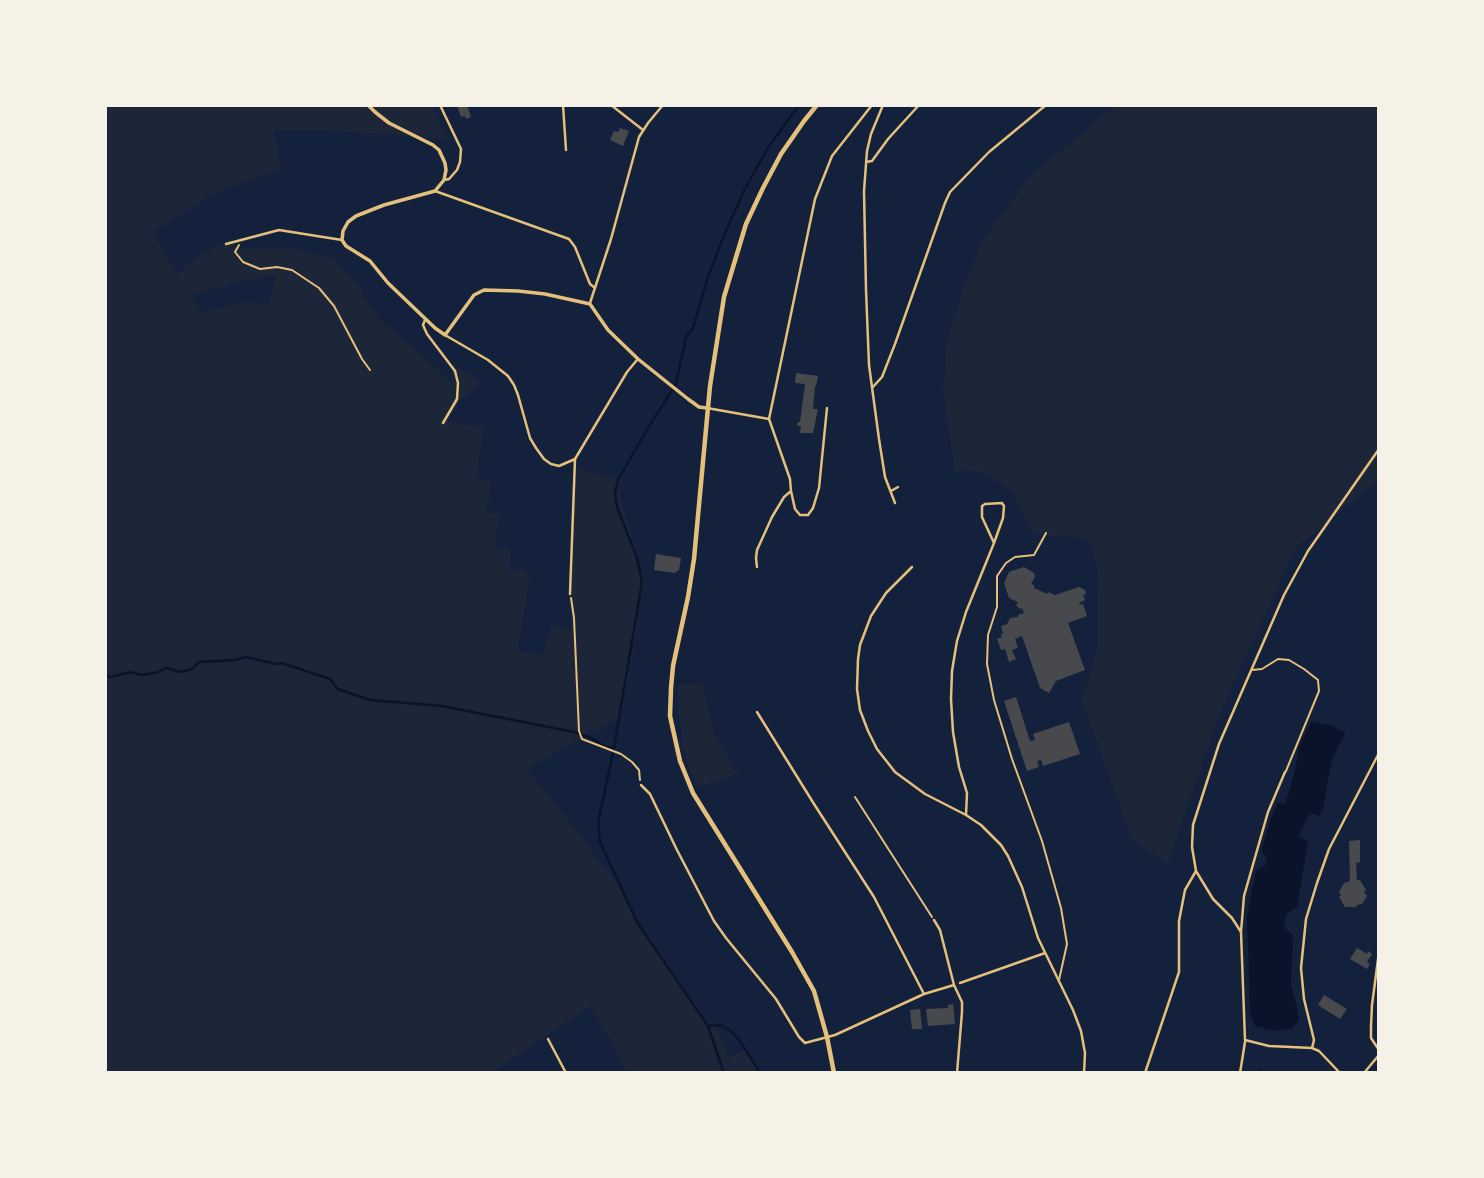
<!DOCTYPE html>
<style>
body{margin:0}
#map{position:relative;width:1484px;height:1178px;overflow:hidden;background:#14213d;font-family:"Fira Sans Condensed",sans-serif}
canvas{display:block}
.frame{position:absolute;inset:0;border:107px solid #f6f1e7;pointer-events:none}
</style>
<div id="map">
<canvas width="1484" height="1178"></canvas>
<div class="frame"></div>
</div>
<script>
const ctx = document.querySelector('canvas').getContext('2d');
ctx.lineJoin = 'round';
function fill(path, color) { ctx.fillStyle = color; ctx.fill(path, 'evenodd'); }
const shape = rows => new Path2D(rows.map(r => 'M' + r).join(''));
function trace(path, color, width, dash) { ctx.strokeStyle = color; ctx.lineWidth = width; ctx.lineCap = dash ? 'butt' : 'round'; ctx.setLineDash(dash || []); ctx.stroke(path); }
const green = shape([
 [105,105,432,105,447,139,329,130,274,130,281,169,213,194,154,232,176,274,203,253,231,240,236,248,293,248,333,259,363,289,361,293,382,322,417,350,452,384,452,363,482,383,460,400,447,422,484,427,476,478,491,482,487,512,501,514,494,546,511,550,509,567,530,573,518,651,543,655,551,625,571,630,575,467,619,480,620,498,635,546,644,582,622,716,527,769,581,836,598,860,618,883,638,920,708,1023,715,1023,729,1058,746,1049,762,1073,628,1073,591,1006,497,1069,499,1073,105,1073],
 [277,275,268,304,245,302,200,312,191,295,242,281],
 [1116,105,1379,105,1379,480,1295,549,1216,722,1168,864,1132,840,1082,701,1097,649,1098,573,1089,539,1033,534,1013,492,979,471,955,472,943,391,947,341,965,284,982,242,1029,177],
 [702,683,714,734,738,774,698,787,689,768,683,746,678,709,679,684]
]);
const water = shape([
 [1311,722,1331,725,1345,733,1332,759,1323,809,1319,816,1310,813,1299,836,1308,842,1297,907,1287,914,1284,922,1286,929,1293,935,1291,985,1297,1006,1299,1020,1292,1028,1275,1031,1255,1026,1250,1013,1247,915,1256,871,1264,866,1267,861,1266,856,1261,851,1271,818,1278,803,1285,804,1296,767,1298,749]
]);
const stream = shape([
 [105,675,111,677,130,672,142,675,159,672,166,668,181,672,192,669,199,662,235,660,246,657,276,664,282,663,330,679,338,689,370,700,442,706,574,732,589,737,606,747,614,748],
 [708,1026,724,1073],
 [760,1073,740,1041,730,1030,720,1025,708,1026,637,922,600,842,598,823,614,748,642,582,637,558,617,507,615,494,618,480,643,436,676,384,686,337,693,328,708,277,725,233,744,191,767,149,799,105],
 [1258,1073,1259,1070]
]);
const building = shape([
 [457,105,467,105,471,117,466,119,465,116,461,117],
 [620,128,629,131,623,146,610,140,614,131,618,132],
 [796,373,818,376,816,386,815,386,813,409,818,409,813,433,800,433,801,426,797,426,798,422,800,422,805,384,795,383],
 [656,554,681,558,679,570,674,573,654,570],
 [1024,567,1034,573,1035,577,1031,584,1034,585,1034,588,1047,594,1048,592,1055,595,1079,587,1085,590,1086,594,1083,595,1085,600,1079,603,1080,605,1083,604,1087,616,1068,623,1085,670,1056,681,1049,693,1040,688,1022,636,1015,639,1018,648,1012,650,1016,659,1009,662,1005,649,1001,650,997,639,1002,637,1001,634,1003,633,1001,626,1007,624,1010,618,1018,617,1018,615,1024,613,1022,608,1020,609,1016,605,1018,602,1009,598,1004,583,1009,572],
 [1016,697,1030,741,1035,740,1033,734,1069,722,1080,754,1043,766,1041,760,1037,761,1039,767,1027,771,1004,701],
 [1360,840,1360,862,1356,863,1357,880,1360,880,1366,890,1364,892,1367,896,1362,904,1357,905,1356,907,1345,907,1339,897,1341,895,1339,892,1344,883,1348,882,1350,880,1349,841],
 [1357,948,1367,954,1368,951,1372,954,1367,962,1370,964,1367,969,1350,959],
 [1324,995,1347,1009,1340,1019,1318,1005],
 [953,1004,955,1024,928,1026,926,1009,948,1008,948,1005],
 [920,1009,922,1029,912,1029,910,1010]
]);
const path = shape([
 [239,245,235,252,243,262,260,269,277,267,292,270,319,288,334,306,362,359,370,370],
 [571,598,574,618,579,731,582,739,621,754,632,762,639,770,640,780],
 [855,797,932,917]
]);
const service = shape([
 [1046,533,1034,555,1015,557,1006,563,997,576,997,607,988,635,987,664,994,700,1012,759,1042,841,1061,908,1067,944,1059,980],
 [1252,670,1262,669,1278,659,1289,660,1304,669,1318,680,1319,691,1286,771]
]);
const minor = shape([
 [440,105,461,149,460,162,457,170,449,179,444,180],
 [563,105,566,150],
 [611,105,643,130],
 [883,105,871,134,867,151,864,191,866,290,869,365,879,439,885,477,895,503],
 [866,162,872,161,888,139,919,105],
 [435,191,569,239,575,247,590,284,595,288],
 [226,244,279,230,342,240],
 [590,303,611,239,639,137,648,123,663,105],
 [425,320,423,325,427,334,455,371,458,383,457,399,443,423],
 [445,335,488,360,508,376,514,385,518,395,530,438,536,448,544,459,551,464,559,466,575,459],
 [872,388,882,377,895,344,945,203,950,192,989,152,1046,105],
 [707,408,769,419,790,479,791,491,784,497,772,517,757,550,756,558,757,567],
 [769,419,815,199,832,156,872,105],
 [791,491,795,509,800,515,808,515,813,508,819,488,827,408],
 [891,491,898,487],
 [912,567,886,593,871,616,860,645,858,659,857,689,860,710,868,731,877,749,895,772,925,794,966,815,981,825,1001,845,1008,856,1022,887,1038,938,1073,1010,1081,1031,1085,1053,1084,1073],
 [570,594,575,459,627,372,637,360],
 [757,712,814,804,874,897,924,994],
 [1285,772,1268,812,1244,896,1241,932,1245,1040,1269,1046,1312,1048,1319,1051,1340,1073],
 [641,785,650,794,677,850,714,921,726,938,776,999,799,1037,805,1043,835,1035,924,994,954,985],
 [966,815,967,793,959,767,953,732,951,699,952,671,957,641,966,612,994,543,982,517,982,506,985,504,1002,503,1004,506,1003,518,994,543],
 [934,920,940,930,954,985,962,1002,962,1012,957,1073],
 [1241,932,1232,918,1213,899,1196,871,1192,847,1193,825,1219,744,1284,595,1308,551,1379,449],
 [1379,952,1372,1005,1371,1026,1371,1038,1379,1050],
 [960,983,1045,953],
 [548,1039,566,1073],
 [1312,1048,1314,1040,1304,999,1301,968,1306,919,1317,883,1329,849,1379,753],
 [1145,1073,1179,972,1179,921,1185,890,1196,871],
 [1240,1073,1245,1042],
 [1364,1073,1379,1055]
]);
const tertiary = shape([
 [368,105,375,112,389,123,433,145,439,150,445,163,446,170,444,180,435,191,384,205,356,216,348,222,343,231,342,240,346,246,370,261,388,283,435,328,445,335,474,295,484,290,518,291,545,294,590,304,608,330,638,359,688,399,699,407,707,408]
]);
const secondary = shape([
 [817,105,804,121,781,154,763,188,746,224,724,297,710,386,694,559,688,597,673,666,671,688,670,716,680,761,693,793,792,952,814,991,827,1037,834,1073]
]);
fill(green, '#1d2539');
fill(water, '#0b132b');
trace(stream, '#0b132b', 2.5);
fill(building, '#48494c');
trace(path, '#e5c07b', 2);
trace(service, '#e5c07b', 2);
trace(minor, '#e5c07b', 2.5);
trace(tertiary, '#e5c07b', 3.5);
trace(secondary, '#e5c07b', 4.5);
</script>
